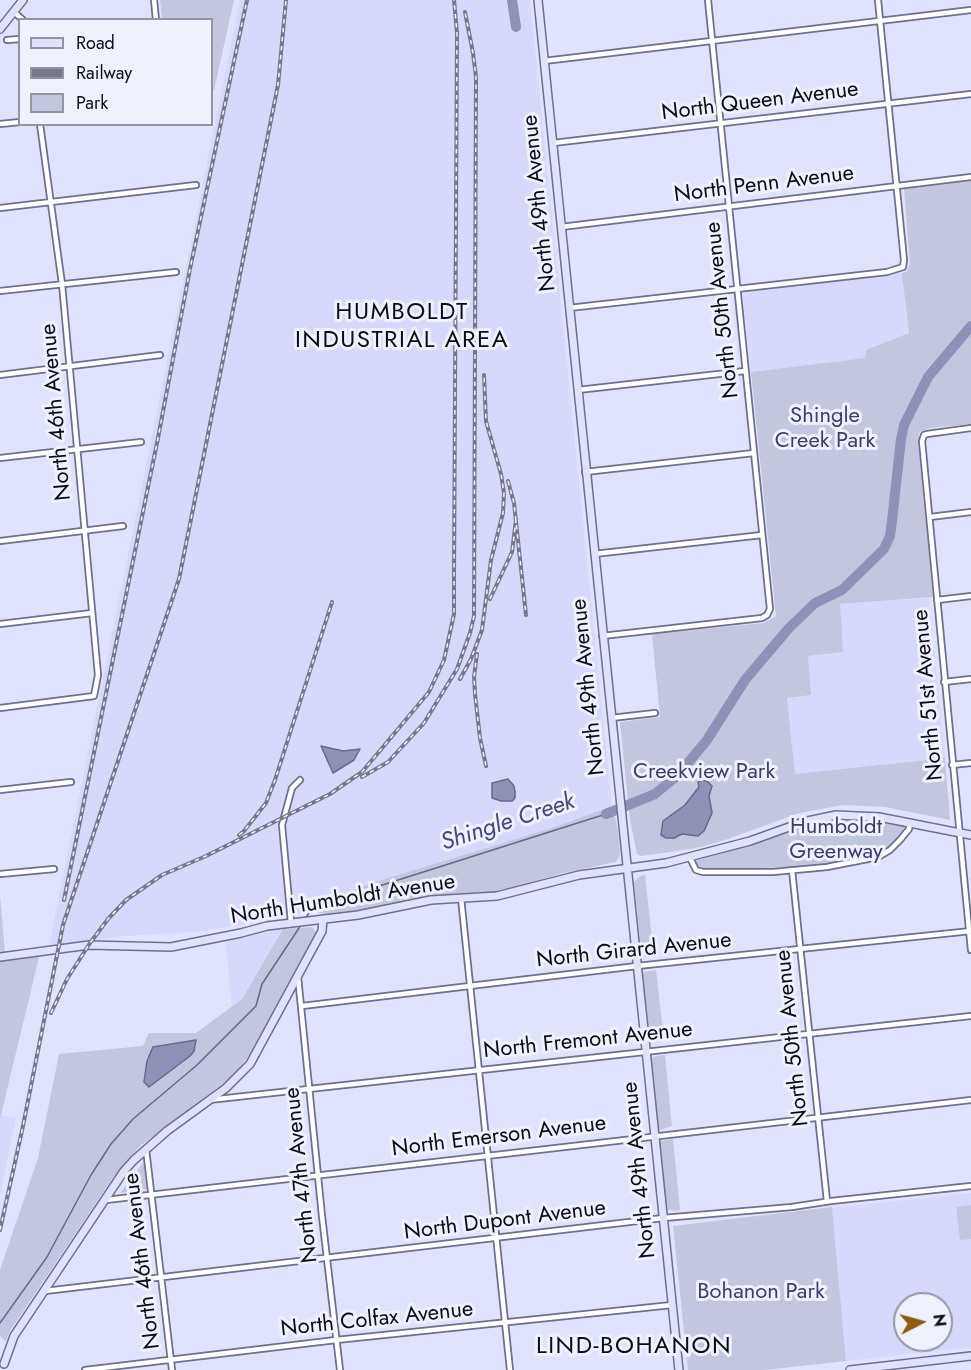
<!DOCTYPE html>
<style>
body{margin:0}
#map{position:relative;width:971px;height:1370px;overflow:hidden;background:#dfe3fe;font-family:Jost,sans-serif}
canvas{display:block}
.legend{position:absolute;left:18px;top:18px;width:195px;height:108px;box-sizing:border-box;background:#eff1ff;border:2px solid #9495a2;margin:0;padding:8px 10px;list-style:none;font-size:18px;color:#0b0c17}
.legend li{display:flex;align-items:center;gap:12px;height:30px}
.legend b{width:30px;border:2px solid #9495a2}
.north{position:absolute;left:893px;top:1292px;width:60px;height:60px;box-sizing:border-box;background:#eff1ff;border:2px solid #9495a2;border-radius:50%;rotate:84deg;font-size:16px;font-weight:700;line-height:24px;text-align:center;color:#0b0c17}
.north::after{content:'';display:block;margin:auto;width:21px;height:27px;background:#8f5c0b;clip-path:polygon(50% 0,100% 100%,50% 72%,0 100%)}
</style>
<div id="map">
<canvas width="971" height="1370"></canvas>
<ul class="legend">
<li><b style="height:8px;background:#e0e2fc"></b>Road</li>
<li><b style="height:8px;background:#76798c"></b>Railway</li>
<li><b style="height:16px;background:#c3c6df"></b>Park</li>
</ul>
<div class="north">N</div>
</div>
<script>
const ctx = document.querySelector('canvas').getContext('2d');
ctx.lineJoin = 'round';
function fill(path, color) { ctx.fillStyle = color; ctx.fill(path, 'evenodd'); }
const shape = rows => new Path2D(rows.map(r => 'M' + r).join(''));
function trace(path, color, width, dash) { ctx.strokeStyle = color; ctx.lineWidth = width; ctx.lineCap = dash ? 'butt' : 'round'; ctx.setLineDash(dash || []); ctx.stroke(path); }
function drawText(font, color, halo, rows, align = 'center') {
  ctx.font = font + ' Jost,sans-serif'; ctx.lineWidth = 6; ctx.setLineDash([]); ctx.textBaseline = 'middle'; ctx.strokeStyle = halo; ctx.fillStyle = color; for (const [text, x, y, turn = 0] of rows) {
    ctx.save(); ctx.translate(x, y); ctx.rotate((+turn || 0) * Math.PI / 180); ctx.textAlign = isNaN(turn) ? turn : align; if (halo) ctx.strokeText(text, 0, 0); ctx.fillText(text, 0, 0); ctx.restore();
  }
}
const built = shape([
 [240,0,530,0,612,806,552,828,375,882,280,919,194,932,124,936,49,946],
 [902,273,909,333,866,358,751,372,743,295,744,293],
 [929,598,945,758,795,774,787,698,811,695,808,656,840,604],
 [285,926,242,999,232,1006,225,938],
 [1,1115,16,1118,0,1195,0,1119],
 [971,1193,971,1347,846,1361,832,1208],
 [905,1304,941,1304,941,1340,905,1340]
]);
const green = shape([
 [160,0,234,0,214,90,212,90,212,20,162,19],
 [971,181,971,424,929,428,919,433,918,442,933,597,840,604,843,652,808,656,811,695,787,698,795,774,945,758,950,820,885,807,843,805,799,813,728,839,701,847,664,853,641,856,637,854,630,820,620,722,660,717,652,634,764,623,776,616,751,372,865,358,866,350,909,333,902,273,907,271,910,263,904,189],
 [612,806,618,830,620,855,616,862,563,873,503,891,425,897,374,908,328,915,316,912,297,913,375,882,552,828],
 [854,817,904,823,904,829,889,848,870,857,844,861,814,866,706,870,700,868,695,861,747,846,806,823],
 [645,875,654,956,647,957,642,957,634,882,640,876],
 [0,896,5,953,41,949,0,1119],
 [312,927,316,932,249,1055,234,1075,140,1146,112,1179,10,1331,5,1342,0,1335,0,1270,38,1158,59,1054,143,1046,149,1033,196,1033,242,999,283,929],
 [656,970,664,1041,649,1044,642,975,643,972],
 [665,1055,672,1126,659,1130,650,1059,651,1057],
 [673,1139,680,1210,676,1211,666,1209,659,1144,660,1141],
 [144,1163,147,1189,120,1193,142,1164],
 [971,1205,971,1239,960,1240,956,1207],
 [832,1207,846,1361,765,1370,688,1370,673,1226]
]);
const water = shape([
 [321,746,343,751,360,749,354,760,333,773,321,746],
 [508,779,514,786,515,792,515,798,512,801,501,801,492,798,492,783,508,779],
 [702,780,707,781,712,786,709,796,712,813,704,831,698,836,682,834,674,838,666,838,661,835,663,821,685,805,699,787,698,782,702,780],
 [196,1040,194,1051,190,1056,149,1087,144,1082,147,1061,153,1047,196,1040]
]);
const stream = shape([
 [305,919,309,913,332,901,606,814],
 [0,1323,47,1257,91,1175,111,1144,133,1119,197,1065,256,1006,262,984,301,925]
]);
const river = shape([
 [512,0,516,27],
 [606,814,655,794,678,775,707,740,745,680,789,628,815,603,842,590,884,549,890,536,892,521,901,439,904,425,928,377,971,326]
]);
const street = shape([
 [154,0,156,20],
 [14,12,23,20],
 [7,40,20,39],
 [544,61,971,10],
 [0,124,20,122],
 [553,143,971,94],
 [0,208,196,185],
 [561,227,971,177],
 [0,291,176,272],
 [569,308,887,272,903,267,904,260,878,0],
 [0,375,160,355],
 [578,390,745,371],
 [971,428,927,434,924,435,922,441,971,950],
 [0,458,141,442],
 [585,472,754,453],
 [930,517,971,512],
 [0,541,123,526],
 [594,554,762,535],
 [937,600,971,596],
 [0,624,92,613],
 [602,636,762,618,767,615,770,609,708,0],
 [944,682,971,679],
 [0,708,94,696,98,675,62,284,40,124],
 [611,718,655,713],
 [952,765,971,763],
 [0,790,71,782],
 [690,858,696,870,703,872,773,872,827,867,878,857,890,850,900,840,909,829,910,822],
 [792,870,827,1201],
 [0,874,54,869],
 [461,898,510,1370],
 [291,922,282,825,292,788,300,780],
 [298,977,322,1216,340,1370],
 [302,1006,637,966,971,931],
 [209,1100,971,1016],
 [146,1149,172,1370],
 [106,1200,971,1100],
 [45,1291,663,1218,792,1207,831,1201,971,1186],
 [85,1370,336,1340,672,1305]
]);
const secondary = shape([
 [538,0,679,1370],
 [0,29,23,0],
 [0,957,89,945,171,947,241,933,267,926,358,915,431,900,497,896,579,875,666,863,750,841,803,822,836,815,879,817,971,835],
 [4,1364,14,1336,124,1171,134,1160,167,1131,226,1088,250,1064,322,931,323,919],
 [850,1370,971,1356]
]);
const rail = shape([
 [508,481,514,503,526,615],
 [490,599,512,552,516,520],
 [477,654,474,677,475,694,480,738,486,766],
 [460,679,471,659,482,630,491,560,503,513,504,493,501,474,486,421,484,375],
 [362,777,388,762,424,723,457,669,470,633,474,616,476,77,473,53,465,12],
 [239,835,244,831,266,803,275,780,332,602],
 [64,900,158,438,190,269,247,0],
 [51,1013,67,979,90,943,108,919,126,900,162,875,206,856,330,794,362,772,429,692,444,660,454,614,454,575,457,33,454,0],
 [0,1230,23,1126,63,925,179,579,278,85,286,0]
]);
const streetNames = [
 ["North Queen Avenue",760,102,-7],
 ["North Penn Avenue",764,185,-7],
 ["North 49th Avenue",540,203,-96],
 ["North 50th Avenue",723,310,-96],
 ["North 46th Avenue",57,412,-95],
 ["North 49th Avenue",589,687,-96],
 ["North 51st Avenue",929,695,-95],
 ["North Humboldt Avenue",343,900,-9],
 ["North Girard Avenue",634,951,-6],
 ["North 50th Avenue",793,1038,-96],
 ["North Fremont Avenue",588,1041,-6],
 ["North Emerson Avenue",499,1137,-7],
 ["North 49th Avenue",640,1170,-96],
 ["North 47th Avenue",302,1175,-96],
 ["North Dupont Avenue",505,1221,-7],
 ["North 46th Avenue",143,1261,-97],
 ["North Colfax Avenue",377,1320,-6]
];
const parkNames = [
 ["Shingle",825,417],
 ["Creek Park",825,442],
 ["Creekview Park",704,773],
 ["Humboldt",836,828],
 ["Greenway",836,853],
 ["Bohanon Park",761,1293]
];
const neighbourhoodNames = [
 ["HUMBOLDT",402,313],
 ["INDUSTRIAL AREA",402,341],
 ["LIND-BOHANON",634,1347]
];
const waterNames = [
 ["Shingle Creek",508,823,-18]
];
fill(built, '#d6d9fb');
fill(green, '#c3c6df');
fill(water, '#8e92b8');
trace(water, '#676a88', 1.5);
trace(stream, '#676a88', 1.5);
trace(river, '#8e92b8', 10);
trace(street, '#6d708e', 8);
trace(secondary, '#6d708e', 10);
trace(street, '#fff', 4.5);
trace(secondary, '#e0e2fc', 7);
trace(rail, '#76798c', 4);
trace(rail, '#eff1ff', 1.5, [4.5]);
drawText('22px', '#0b0c17', '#eff1ff', streetNames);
drawText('22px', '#3b3d70', '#eff1ff', parkNames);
ctx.letterSpacing = '1.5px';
drawText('24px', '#0b0c17', '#eff1ff', neighbourhoodNames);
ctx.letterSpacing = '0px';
drawText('italic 24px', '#45477c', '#eff1ff', waterNames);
</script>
